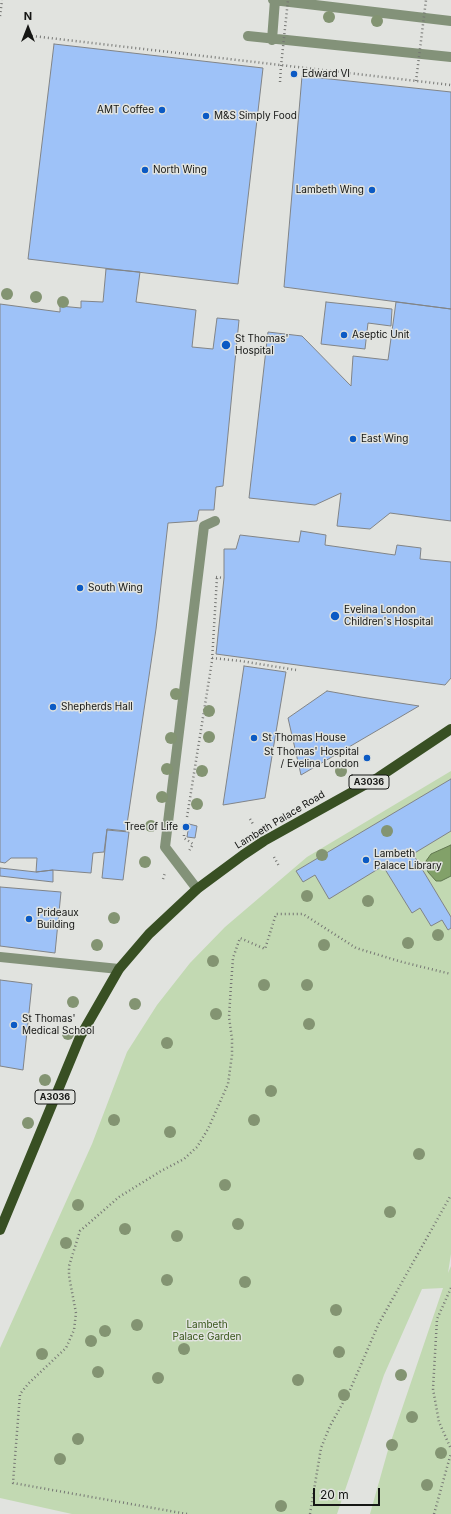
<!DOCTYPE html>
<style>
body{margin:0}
#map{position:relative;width:451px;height:1514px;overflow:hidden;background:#e1e3df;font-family:Inter,sans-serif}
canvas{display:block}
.north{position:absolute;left:8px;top:8px;width:40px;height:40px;-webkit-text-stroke:3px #e1e3df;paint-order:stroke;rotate:0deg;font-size:11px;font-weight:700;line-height:16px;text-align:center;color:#151614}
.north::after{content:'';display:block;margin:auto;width:14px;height:18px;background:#151614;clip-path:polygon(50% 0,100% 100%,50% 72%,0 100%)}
.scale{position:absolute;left:313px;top:1488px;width:67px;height:18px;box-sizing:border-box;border:2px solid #151614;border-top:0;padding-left:5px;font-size:12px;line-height:14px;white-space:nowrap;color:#151614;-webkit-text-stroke:3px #e1e3df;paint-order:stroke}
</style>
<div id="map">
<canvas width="451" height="1514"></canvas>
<div class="north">N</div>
<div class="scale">20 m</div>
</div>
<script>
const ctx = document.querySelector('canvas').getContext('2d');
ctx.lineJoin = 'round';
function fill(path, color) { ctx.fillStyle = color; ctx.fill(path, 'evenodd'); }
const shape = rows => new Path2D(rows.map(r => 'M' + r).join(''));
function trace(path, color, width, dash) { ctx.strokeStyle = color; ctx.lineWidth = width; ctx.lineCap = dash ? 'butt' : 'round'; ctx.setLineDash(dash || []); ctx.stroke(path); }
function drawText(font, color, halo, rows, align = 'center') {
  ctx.font = font + ' Inter,sans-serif'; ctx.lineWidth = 3; ctx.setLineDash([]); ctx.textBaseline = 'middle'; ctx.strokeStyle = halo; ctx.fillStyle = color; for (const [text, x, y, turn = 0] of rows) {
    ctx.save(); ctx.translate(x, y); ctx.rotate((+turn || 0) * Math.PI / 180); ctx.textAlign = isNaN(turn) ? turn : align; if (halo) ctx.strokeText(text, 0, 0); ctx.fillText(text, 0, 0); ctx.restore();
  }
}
const green = shape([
 [451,771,451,1254,448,1273,451,1266,451,1514,370,1514,388,1450,443,1288,422,1289,384,1375,337,1514,72,1514,0,1498,0,1348,92,1144,127,1052,157,1005,190,963,225,927,307,857]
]);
const water = shape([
 [451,845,451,876,441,881,436,881,428,872,426,866,426,861,431,854,451,845]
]);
const building = shape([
 [54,44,263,68,238,284,28,259,54,44],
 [302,76,451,92,451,309,284,287,302,76],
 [106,269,140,272,136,302,196,310,192,347,213,349,217,318,239,320,223,486,216,487,214,510,199,510,197,521,168,523,156,629,126,831,107,829,104,852,93,853,91,873,53,870,36,872,37,858,11,858,5,863,0,862,0,304,60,312,60,306,81,308,81,301,103,302,106,269],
 [326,302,392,309,391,326,368,323,365,349,321,344,326,302],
 [396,302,451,309,451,521,390,513,370,529,337,526,341,493,315,505,249,498,268,332,302,336,351,386,353,356,388,360,396,302],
 [301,531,326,535,325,545,395,555,397,545,421,548,420,559,451,562,451,678,445,685,216,654,224,578,224,549,236,549,240,535,299,542,301,531],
 [244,666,286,672,265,798,223,805,244,666],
 [327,691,361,697,419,706,301,775,288,718,327,691],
 [451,779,451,831,413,854,451,917,451,928,448,930,442,920,431,926,420,908,412,913,383,866,329,899,315,875,303,882,296,871,451,779],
 [189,824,197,826,195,838,187,837,189,824],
 [107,830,129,832,123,880,102,878,107,830],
 [0,868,36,872,53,870,53,882,0,876,0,868],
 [0,887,61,892,55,953,0,946,0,887],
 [0,980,32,984,23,1070,0,1066,0,980]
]);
const path = shape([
 [0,16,2,0],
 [24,35,451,85],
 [280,82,281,66],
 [216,577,224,578],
 [212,658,241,661,296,670],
 [187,817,212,661,217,577],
 [250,819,253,824],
 [184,835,184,838,193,844,189,851],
 [274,857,279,866],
 [163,879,165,873],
 [451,1288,437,1319,433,1389,439,1422,451,1449],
 [187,1514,13,1483,20,1394,28,1384,66,1348,74,1330,76,1313,69,1276,69,1266,80,1231,119,1197,161,1171,184,1159,197,1147,208,1129,228,1084,232,1055,232,1039,229,1017,231,985,233,958,240,938,265,949,276,914,303,914,356,948,402,962,451,974],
 [310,1514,321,1448,330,1426,350,1390,379,1323,451,1195],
 [434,1514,451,1453]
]);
const lane = shape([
 [273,0,451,21],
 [248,36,451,57],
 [272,40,275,0],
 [197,889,165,847,204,526,215,521],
 [0,957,119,969]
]);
const primary = shape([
 [0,1230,80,1037,119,969,149,934,197,889,243,855,264,841,379,777,451,729]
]);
const pathBridge = shape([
 [281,66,288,0],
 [416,81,426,0]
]);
const trees = [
 [329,17],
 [377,21],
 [7,294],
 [36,297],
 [63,302],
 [176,694],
 [209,711],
 [209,737],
 [171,738],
 [167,769],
 [202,771],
 [341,771],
 [162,797],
 [197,804],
 [151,826],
 [387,831],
 [322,855],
 [145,862],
 [307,896],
 [368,901],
 [114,918],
 [438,935],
 [408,943],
 [97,945],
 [324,945],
 [213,961],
 [264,985],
 [307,985],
 [73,1002],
 [135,1004],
 [216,1014],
 [309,1024],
 [68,1034],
 [167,1043],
 [45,1080],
 [271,1091],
 [114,1120],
 [254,1120],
 [28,1123],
 [170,1132],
 [419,1154],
 [225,1185],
 [78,1205],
 [390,1212],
 [238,1224],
 [125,1229],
 [177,1236],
 [66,1243],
 [167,1280],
 [245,1282],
 [336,1310],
 [137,1325],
 [105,1331],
 [91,1341],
 [184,1349],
 [339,1352],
 [42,1354],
 [98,1372],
 [401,1375],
 [158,1378],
 [298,1380],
 [344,1395],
 [412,1417],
 [78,1439],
 [392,1445],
 [441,1453],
 [60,1459],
 [427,1485],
 [281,1506]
];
const markers = [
 [294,74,4,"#0b5ac4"],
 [162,110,4,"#0b5ac4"],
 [206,116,4,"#0b5ac4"],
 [145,170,4,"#0b5ac4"],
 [372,190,4,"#0b5ac4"],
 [344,335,4,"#0b5ac4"],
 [226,345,5,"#0b5ac4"],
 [353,439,4,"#0b5ac4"],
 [80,588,4,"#0b5ac4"],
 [335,616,5,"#0b5ac4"],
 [53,707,4,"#0b5ac4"],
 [254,738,4,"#0b5ac4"],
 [367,758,4,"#0b5ac4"],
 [186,827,4,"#0b5ac4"],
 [366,860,4,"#0b5ac4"],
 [29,919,4,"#0b5ac4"],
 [14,1025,4,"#0b5ac4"]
];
const shields = [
 [369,782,40],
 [55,1097,40]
];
const shieldNames = [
 ["A3036",369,782],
 ["A3036",55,1097]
];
const poiNames = [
 ["Edward VI",302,74],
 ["AMT Coffee",154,110,"right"],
 ["M&S Simply Food",214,116],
 ["North Wing",153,170],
 ["Lambeth Wing",364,190,"right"],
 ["Aseptic Unit",352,335],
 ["St Thomas'",235,339],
 ["Hospital",235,351],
 ["East Wing",361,439],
 ["South Wing",88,588],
 ["Evelina London",344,610],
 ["Children's Hospital",344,622],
 ["Shepherds Hall",61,707],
 ["St Thomas House",262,738],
 ["St Thomas' Hospital",359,752,"right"],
 ["/ Evelina London",359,764,"right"],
 ["Tree of Life",178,827,"right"],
 ["Lambeth",374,854],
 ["Palace Library",374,866],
 ["Prideaux",37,913],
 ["Building",37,925],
 ["St Thomas'",22,1019],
 ["Medical School",22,1031]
];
const streetNames = [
 ["Lambeth Palace Road",280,820,-31]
];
const parkNames = [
 ["Lambeth",207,1325],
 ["Palace Garden",207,1337]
];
fill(green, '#c2d9b2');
fill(water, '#82a169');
trace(water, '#617750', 1);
fill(building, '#9ec2f8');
trace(building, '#818487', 1);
trace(path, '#757673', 2.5, [1, 3]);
trace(lane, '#839279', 10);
trace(primary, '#384f23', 10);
trace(pathBridge, '#757673', 2.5, [1, 3]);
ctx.fillStyle = '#839472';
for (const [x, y] of trees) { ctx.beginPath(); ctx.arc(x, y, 6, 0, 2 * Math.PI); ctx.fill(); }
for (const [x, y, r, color] of markers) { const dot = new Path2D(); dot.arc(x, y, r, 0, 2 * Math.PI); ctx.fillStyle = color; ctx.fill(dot); trace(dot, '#e1e3df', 1.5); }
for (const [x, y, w] of shields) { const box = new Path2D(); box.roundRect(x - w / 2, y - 7, w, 14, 3); ctx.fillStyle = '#e1e3df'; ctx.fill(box); trace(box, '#151614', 1); }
drawText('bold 9px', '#151614', null, shieldNames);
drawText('10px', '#151614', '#e1e3df', poiNames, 'left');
drawText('10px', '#151614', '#e1e3df', streetNames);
drawText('10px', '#365418', '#e1e3df', parkNames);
</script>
